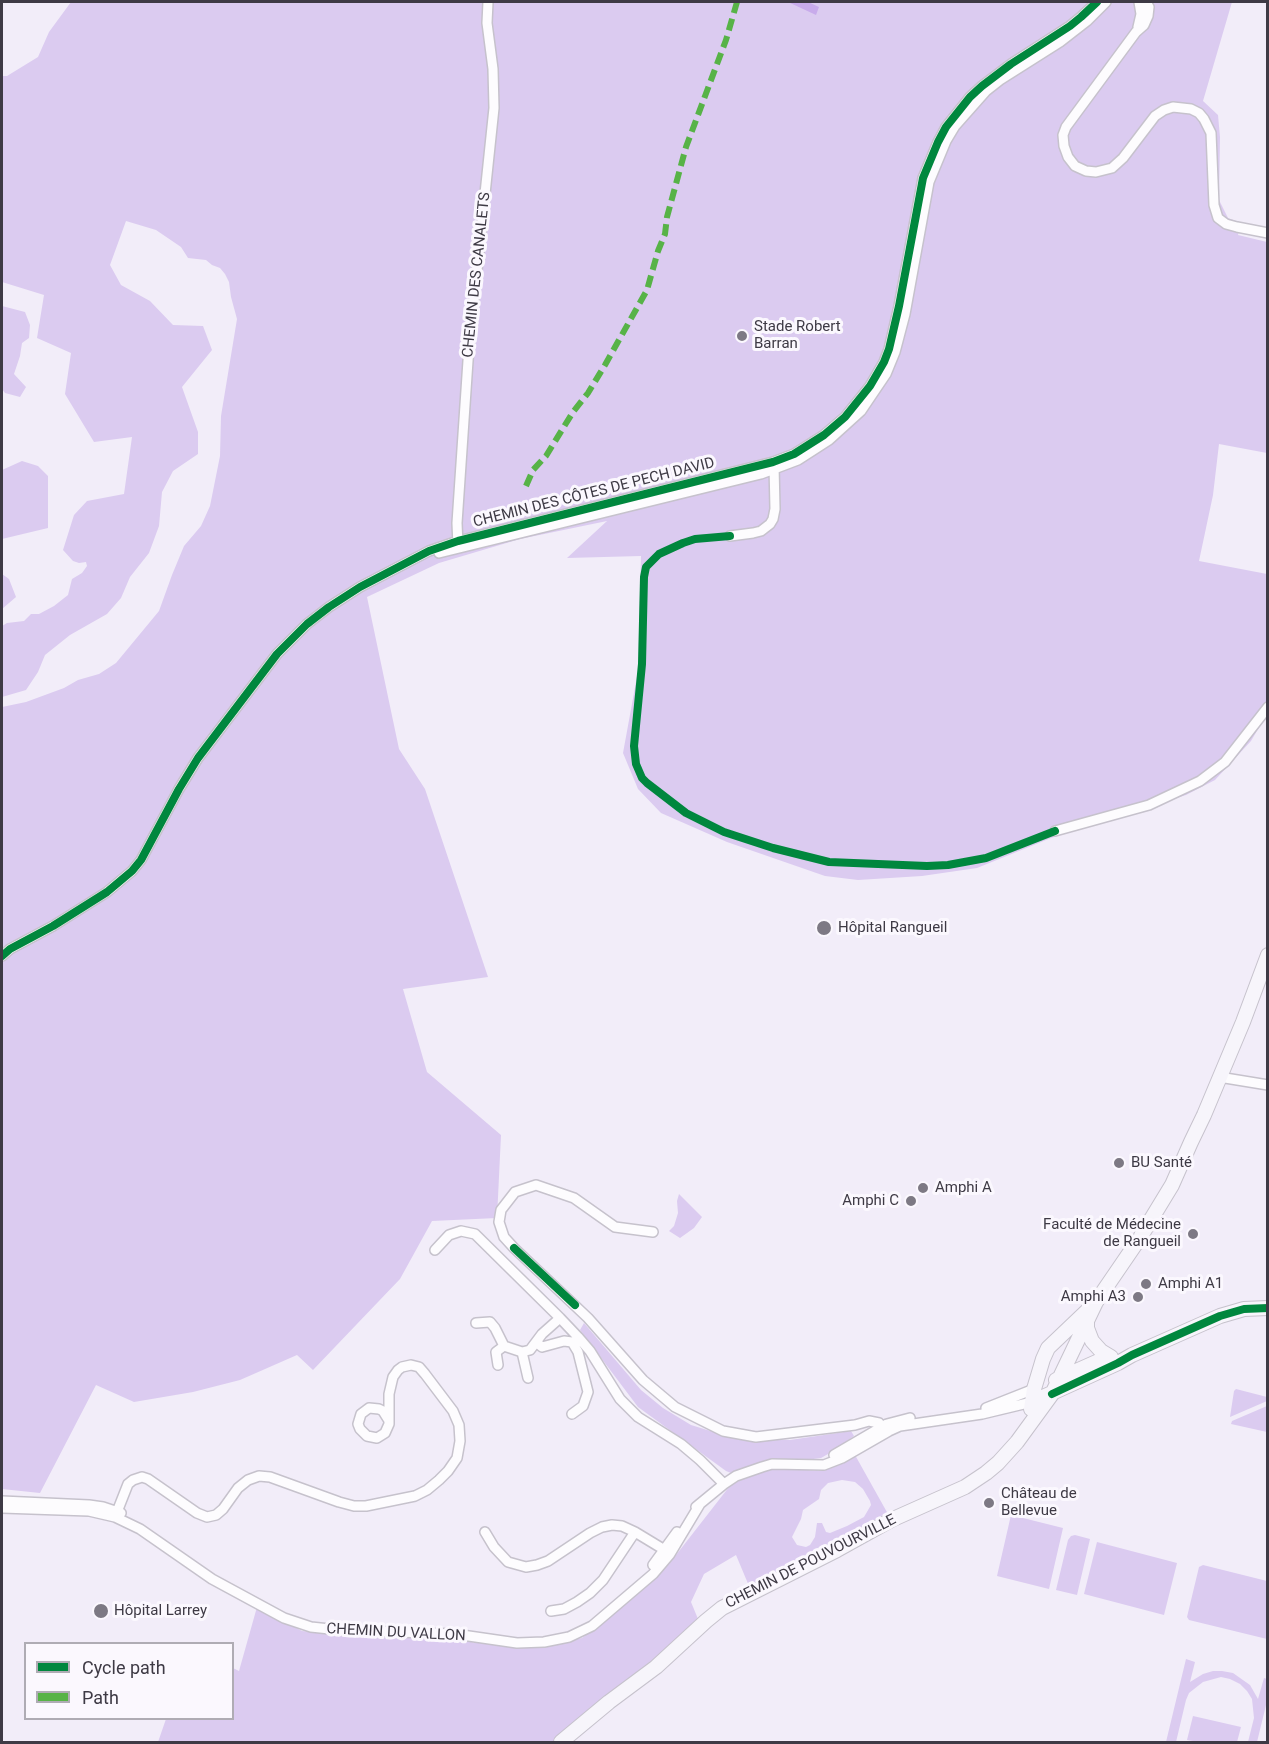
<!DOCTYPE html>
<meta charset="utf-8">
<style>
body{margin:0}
#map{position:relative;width:1269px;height:1744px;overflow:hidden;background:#f2edf9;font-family:Roboto,sans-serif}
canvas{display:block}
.frame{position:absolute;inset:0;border:3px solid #3e3a45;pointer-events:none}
.legend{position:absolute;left:24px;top:1642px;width:210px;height:78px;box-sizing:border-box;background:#fbf8fe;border:2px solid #afacb4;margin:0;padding:8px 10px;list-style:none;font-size:18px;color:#3e3a45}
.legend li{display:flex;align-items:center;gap:12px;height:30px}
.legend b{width:30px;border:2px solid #afacb4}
</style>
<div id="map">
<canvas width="1269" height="1744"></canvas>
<div class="frame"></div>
<ul class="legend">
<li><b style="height:8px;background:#00873e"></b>Cycle path</li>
<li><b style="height:8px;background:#57b347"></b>Path</li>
</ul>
</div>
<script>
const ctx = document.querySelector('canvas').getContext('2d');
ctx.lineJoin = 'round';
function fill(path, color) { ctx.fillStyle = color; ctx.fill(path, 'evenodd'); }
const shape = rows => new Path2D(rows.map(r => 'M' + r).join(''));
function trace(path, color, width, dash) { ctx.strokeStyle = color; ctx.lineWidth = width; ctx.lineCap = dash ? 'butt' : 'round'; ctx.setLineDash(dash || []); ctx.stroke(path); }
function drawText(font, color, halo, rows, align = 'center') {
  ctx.font = font + ' Roboto,sans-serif'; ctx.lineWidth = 6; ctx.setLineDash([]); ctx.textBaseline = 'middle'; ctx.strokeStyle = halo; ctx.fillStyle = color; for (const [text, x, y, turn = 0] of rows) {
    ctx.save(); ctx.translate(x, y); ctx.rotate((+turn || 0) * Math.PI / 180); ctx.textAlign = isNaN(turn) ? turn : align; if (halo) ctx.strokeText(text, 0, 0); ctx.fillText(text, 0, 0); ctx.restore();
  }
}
const green = shape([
 [71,2,1232,2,1203,101,1218,115,1220,137,1219,200,1228,218,1241,223,1238,235,1267,242,1267,453,1219,444,1213,495,1199,561,1267,574,1267,714,1251,741,1215,780,1186,795,1051,838,977,868,922,876,858,880,825,876,727,842,661,813,638,789,623,753,638,671,641,556,567,558,607,521,520,539,439,563,367,597,399,749,425,789,488,977,403,989,427,1072,501,1135,497,1218,432,1221,400,1279,313,1370,297,1355,240,1380,193,1392,134,1402,96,1385,40,1493,2,1489,2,707,26,702,64,688,78,680,99,674,116,663,159,611,172,575,184,546,201,526,210,506,220,456,221,416,237,319,231,297,229,282,225,274,220,268,212,265,206,260,188,258,181,247,156,230,126,221,110,265,121,285,150,301,173,325,203,326,212,350,182,387,198,432,198,454,173,471,162,492,159,526,149,553,130,577,121,598,107,614,70,635,45,655,38,672,26,690,2,697,2,626,7,623,24,621,31,614,39,614,54,606,68,595,72,579,82,573,87,566,86,562,79,563,73,561,63,550,74,515,87,501,124,494,132,437,94,442,65,394,71,353,37,338,44,295,2,282,2,76,7,76,38,57,49,32],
 [2,306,25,312,30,325,29,338,22,343,20,356,14,374,26,387,20,397,5,393,2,389],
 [22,461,38,466,48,476,48,528,2,539,2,470],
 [2,574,9,579,16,597,2,609],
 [679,1194,702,1217,694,1228,680,1238,669,1231,674,1226,678,1213,677,1201],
 [584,1323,641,1390,663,1408,691,1425,730,1437,790,1440,851,1431,854,1436,835,1450,821,1458,806,1460,790,1459,771,1460,731,1473,726,1471,638,1407,580,1330],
 [1236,1389,1267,1397,1267,1401,1230,1417,1234,1391],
 [1267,1406,1267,1432,1231,1424,1232,1421],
 [855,1455,888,1514,749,1586,736,1555,704,1574,691,1602,698,1619,694,1626,554,1742,158,1742,166,1719,232,1718,233,1668,239,1671,257,1607,302,1631,337,1634,433,1639,533,1647,582,1638,621,1608,669,1564,729,1487,745,1477,778,1468,820,1471,837,1465],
 [842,1480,855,1482,863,1489,870,1501,871,1505,864,1517,847,1526,830,1533,826,1532,822,1523,817,1523,815,1537,810,1545,806,1547,797,1545,792,1537,801,1519,803,1510,819,1499,821,1490,828,1483],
 [1011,1515,1063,1528,1049,1589,997,1576],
 [1075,1535,1090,1539,1077,1595,1056,1590,1068,1540,1071,1536],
 [1097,1542,1177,1563,1164,1615,1084,1594],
 [1203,1565,1267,1581,1267,1639,1189,1620,1187,1617,1199,1567],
 [1186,1659,1195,1662,1190,1682,1203,1674,1213,1671,1222,1671,1233,1673,1250,1685,1258,1699,1264,1678,1267,1679,1267,1701,1257,1742,1248,1742,1254,1718,1252,1699,1247,1691,1240,1684,1230,1679,1221,1677,1203,1682,1189,1693,1186,1700,1176,1742,1166,1742],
 [1193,1716,1241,1727,1237,1742,1199,1742,1187,1740]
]);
const water = shape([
 [788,2,808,2,819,7,816,15]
]);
const street = shape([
 [1146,2,1149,7,1148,16,1144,25,1136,32,1066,127,1063,135,1064,146,1068,157,1075,166,1086,171,1096,172,1112,168,1123,158,1155,116,1164,110,1173,107,1191,109,1199,113,1204,119,1211,133,1214,205,1218,218,1226,224,1237,227,1268,233],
 [1138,27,1141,14,1139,2],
 [730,536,753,533,761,531,770,524,773,519,775,509,774,465],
 [458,546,457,523,469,346,494,108,493,69,487,23,488,2],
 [439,553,761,474,798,460,829,440,861,411,886,374,895,352,905,314,929,182,946,141,955,126,986,91,1000,80,1060,42,1087,21,1106,2],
 [1055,831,1149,805,1200,781,1225,762,1268,707],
 [2,956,10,949,53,926,107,892,132,871,141,860,179,789,198,758,277,654,307,624,329,607,360,587,429,551,458,541,773,462,794,454,824,435,845,417,870,386,884,362,889,349,899,306,923,178,938,142,946,127,970,97,982,86,1011,64,1070,26,1081,17,1097,2],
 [1219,1077,1268,1085],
 [653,1232,615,1227,574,1198,536,1185,515,1192,501,1210,499,1222,504,1237,514,1248,588,1318,643,1380,675,1407,723,1431,756,1437,855,1425,869,1421,879,1423,882,1427],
 [435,1250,449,1235,461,1231,475,1234,560,1318,578,1337,590,1351,620,1399,638,1417,681,1444,700,1460,724,1484],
 [476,1323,490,1322,495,1328,504,1346,522,1352,530,1350,542,1334,560,1318],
 [536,1342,542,1347,564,1341,572,1342,578,1352,588,1392,583,1406,572,1414],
 [522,1352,528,1378],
 [498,1365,496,1352,504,1346],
 [986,1408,1034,1389],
 [834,1455,887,1424,910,1418],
 [2,1501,89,1505,103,1507,121,1513],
 [696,1507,724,1484,736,1476,762,1467,772,1464,824,1465,842,1458,889,1431,900,1426,982,1414,1032,1402],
 [2,1508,89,1511,115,1517,140,1529,212,1579,284,1618,311,1627,339,1630,455,1634,517,1643,544,1642,569,1637,592,1626,653,1574,670,1554,700,1504],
 [115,1517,128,1484,133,1480,142,1477,148,1479,197,1513,207,1517,216,1515,223,1509,238,1488,248,1480,259,1476,270,1477,339,1502,354,1506,366,1506,415,1496,427,1490,439,1480,448,1471,457,1458,460,1441,459,1425,453,1411,425,1374,419,1367,411,1365,402,1367,398,1370,393,1377,389,1394,389,1424,385,1433,377,1438,367,1436,360,1429,358,1424,361,1414,369,1408,379,1409,383,1411,388,1419],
 [485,1532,494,1547,508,1562,526,1567,537,1565,548,1561,590,1533,602,1527,612,1525,622,1526,635,1532,668,1552],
 [653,1565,677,1532],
 [551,1611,564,1609,577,1602,590,1593,603,1580,635,1532]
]);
const secondary = shape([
 [1141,1236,1172,1185,1191,1142,1204,1115,1243,1022,1268,955],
 [1087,1320,1087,1328,1092,1341,1101,1351,1111,1357],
 [1056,1380,1101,1360],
 [1032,1402,1118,1363,1132,1355,1220,1316,1244,1309,1268,1308],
 [1031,1409,1034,1389,1043,1359,1048,1348,1090,1308],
 [561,1742,609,1702,656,1667,706,1621,722,1608,837,1550,891,1520,965,1487,986,1473,998,1463,1017,1442,1052,1394,1096,1302,1137,1242]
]);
const quiet = shape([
 [526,486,533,470,546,456,573,412,588,393,605,365,647,290,658,251,665,234,667,217,686,147,726,40,737,2]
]);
const cycleway = shape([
 [730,536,695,539,683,543,659,554,646,567,644,577,642,664,634,746,636,764,642,778,647,783,686,813,724,832,773,848,829,862,927,866,948,865,986,858,1055,831],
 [2,956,10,949,53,926,107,892,132,871,141,860,179,789,198,758,277,654,307,624,329,607,360,587,429,551,458,541,773,462,794,454,824,435,845,417,870,386,884,362,889,349,899,306,923,178,938,142,946,127,970,97,982,86,1011,64,1070,26,1081,17,1097,2],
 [514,1248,575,1305],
 [1052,1394,1118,1363,1132,1355,1220,1316,1244,1309,1268,1308]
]);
const markers = [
 [742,336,6,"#7d7984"],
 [824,928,8,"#7d7984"],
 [1119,1163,6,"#7d7984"],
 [923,1188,6,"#7d7984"],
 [911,1201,6,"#7d7984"],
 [1193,1234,6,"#7d7984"],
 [1146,1284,6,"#7d7984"],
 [1138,1297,6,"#7d7984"],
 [989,1503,6,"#7d7984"],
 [101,1611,8,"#7d7984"]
];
const streetNames = [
 ["CHEMIN DES CANALETS",477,275,-84],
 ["CHEMIN DES CÔTES DE PECH DAVID",594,493,-14],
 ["CHEMIN DE POUVOURVILLE",811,1562,-27],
 ["CHEMIN DU VALLON",396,1633,3]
];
const poiNames = [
 ["Stade Robert",754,327],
 ["Barran",754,344],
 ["Hôpital Rangueil",838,928],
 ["BU Santé",1131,1163],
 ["Amphi A",935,1188],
 ["Amphi C",899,1201,"right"],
 ["Faculté de Médecine",1181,1225,"right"],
 ["de Rangueil",1181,1242,"right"],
 ["Amphi A1",1158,1284],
 ["Amphi A3",1126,1297,"right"],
 ["Château de",1001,1494],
 ["Bellevue",1001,1511],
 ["Hôpital Larrey",114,1611]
];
fill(green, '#dbcbf0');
fill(water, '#c8abeb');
trace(street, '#c6c2cc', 12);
trace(secondary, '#c6c2cc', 16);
trace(street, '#fdfcfe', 9);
trace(secondary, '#f7f5fb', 14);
trace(quiet, '#57b347', 6, [12, 6]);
trace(cycleway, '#00873e', 8);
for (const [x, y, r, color] of markers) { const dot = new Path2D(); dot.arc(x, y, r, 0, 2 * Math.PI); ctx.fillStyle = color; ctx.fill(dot); trace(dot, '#fbf8fe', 2); }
drawText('15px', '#3e3a45', '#fbf8fe', streetNames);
drawText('15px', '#3e3a45', '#fbf8fe', poiNames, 'left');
</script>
